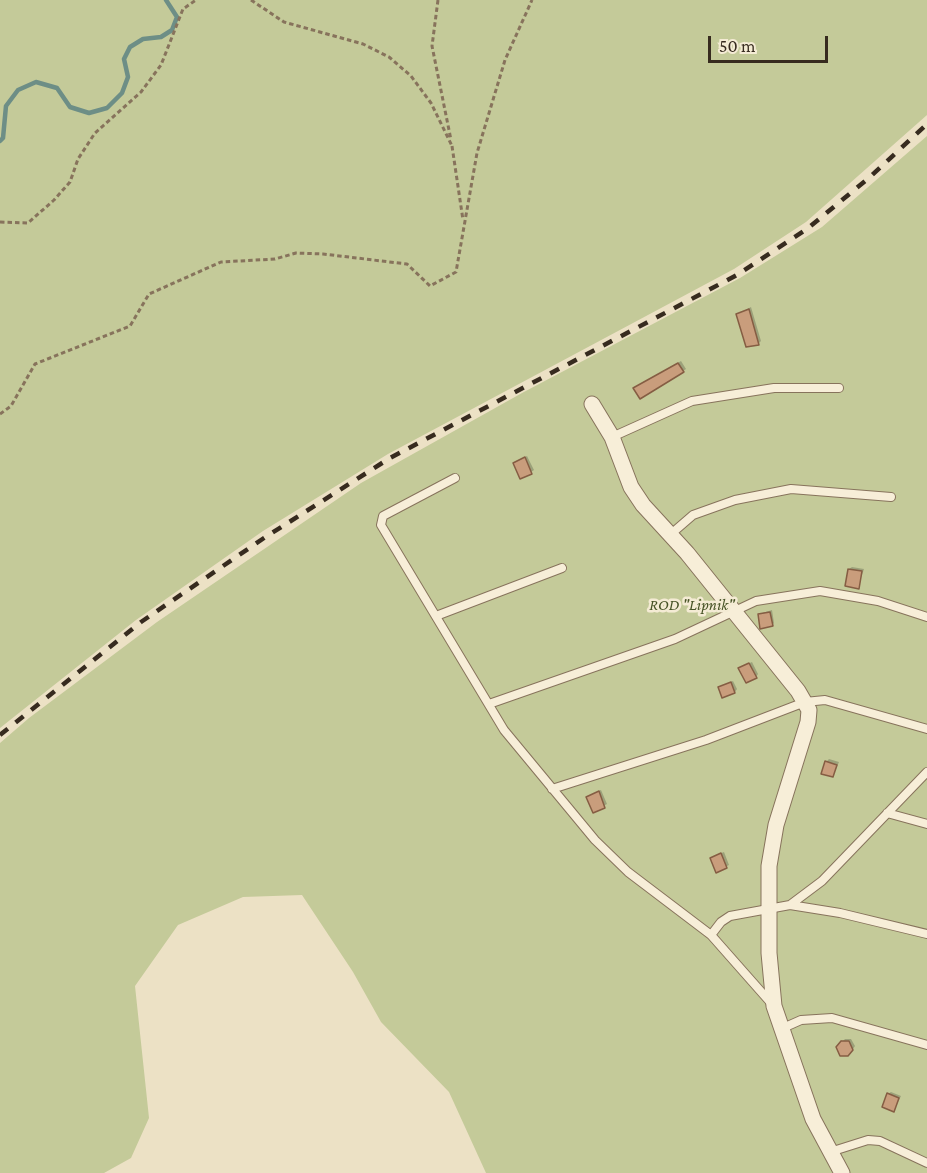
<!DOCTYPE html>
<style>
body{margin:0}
#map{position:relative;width:927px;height:1173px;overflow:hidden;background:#ece1c5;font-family:"Crimson Pro",serif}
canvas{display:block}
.scale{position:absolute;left:708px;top:36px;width:120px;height:27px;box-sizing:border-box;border:3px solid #372b1f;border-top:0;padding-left:8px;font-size:18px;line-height:21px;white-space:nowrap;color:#372b1f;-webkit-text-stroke:4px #f4ebd4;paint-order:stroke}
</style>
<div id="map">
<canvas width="927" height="1173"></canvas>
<div class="scale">50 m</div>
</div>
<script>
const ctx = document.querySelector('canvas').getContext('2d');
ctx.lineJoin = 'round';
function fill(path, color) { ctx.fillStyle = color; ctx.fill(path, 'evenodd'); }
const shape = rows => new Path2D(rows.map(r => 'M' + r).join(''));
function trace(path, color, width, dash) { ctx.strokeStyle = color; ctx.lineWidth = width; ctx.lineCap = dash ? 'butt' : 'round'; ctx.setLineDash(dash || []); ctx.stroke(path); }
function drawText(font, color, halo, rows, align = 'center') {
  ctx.font = font + ' "Crimson Pro",serif'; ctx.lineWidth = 5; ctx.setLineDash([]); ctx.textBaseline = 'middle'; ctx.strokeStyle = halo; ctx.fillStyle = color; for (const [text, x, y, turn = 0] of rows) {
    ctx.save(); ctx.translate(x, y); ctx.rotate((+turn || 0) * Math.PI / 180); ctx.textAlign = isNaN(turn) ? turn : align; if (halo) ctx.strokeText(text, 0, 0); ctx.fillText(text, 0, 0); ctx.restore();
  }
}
const green = shape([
 [0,0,927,0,927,115,806,222,734,269,388,454,263,531,136,620,0,728],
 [927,136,927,1173,486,1173,449,1092,381,1022,353,972,302,895,243,897,178,925,135,986,149,1118,131,1158,104,1173,0,1173,0,743,29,718,157,622,361,483,522,393,740,278,822,227]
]);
const shadow = shape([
 [751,307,761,341,758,344,738,314],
 [681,361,686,369,683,371,637,386],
 [527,456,534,470,531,472,515,463],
 [852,567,864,569,858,587,849,569],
 [772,610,774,623,772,625,759,614],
 [752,662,758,674,756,677,743,666],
 [733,681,737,689,735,692,719,687],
 [829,759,839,762,833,776,826,762],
 [601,790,607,804,593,811,587,797],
 [724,852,729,865,717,871,714,856],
 [845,1039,851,1039,855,1046,851,1052,842,1042],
 [891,1092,901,1096,894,1110,888,1094]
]);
const stream = shape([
 [0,141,3,138,6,106,18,90,36,82,57,88,70,107,89,113,107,108,122,93,128,77,124,59,130,47,143,39,161,37,172,30,177,17,166,0]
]);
const building = shape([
 [749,309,759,345,746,347,736,314,749,309],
 [678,363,684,372,640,399,633,388,678,363],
 [525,457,532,474,520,479,513,463,525,457],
 [848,569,862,571,859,589,845,586,848,569],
 [770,612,773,626,760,629,758,614,770,612],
 [749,663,757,678,746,683,738,668,749,663],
 [731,682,735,693,722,698,718,687,731,682],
 [825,761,837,765,833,777,821,774,825,761],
 [599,791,605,808,593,813,586,797,599,791],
 [721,853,727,868,716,873,710,858,721,853],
 [841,1041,849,1041,853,1050,848,1056,840,1056,836,1047,841,1041],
 [887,1093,899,1098,894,1112,882,1107,887,1093]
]);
const path = shape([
 [251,0,284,22,363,44,389,57,411,76,431,103,452,146],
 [438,0,432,46,451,140],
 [452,146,463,220],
 [0,222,28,223,54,200,70,182,78,159,95,133,141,92,161,65,183,9,196,0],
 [0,414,11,406,35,364,130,326,149,294,221,262,275,259,296,253,323,254,407,264,430,286,456,272,477,153,505,60,532,0]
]);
const lane = shape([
 [612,437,692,401,774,388,839,388],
 [455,478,383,516,381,525,504,730,595,840,628,872,711,935,771,1003],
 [671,534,693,515,735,500,791,489,891,497],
 [436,616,562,568],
 [489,704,675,639,756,601,820,591,878,601,927,617],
 [552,789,706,740,805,702,825,700,927,729],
 [887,813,927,824],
 [790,905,822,881,927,772],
 [711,935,721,922,730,916,790,905,840,913,927,934],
 [783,1028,801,1020,832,1018,927,1045],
 [830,1152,868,1140,880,1141,927,1163]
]);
const street = shape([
 [592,404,612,437,631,487,643,505,687,553,798,691,809,710,808,722,776,825,769,866,769,953,774,1006,813,1119,842,1173]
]);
const rail = shape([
 [0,735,141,622,264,538,390,458,737,275,807,229,870,177,927,124]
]);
const parkNames = [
 ["ROD \"Lipnik\"",692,605]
];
fill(green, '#c4ca99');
fill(shadow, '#0003');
trace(stream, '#6d8e86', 4.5);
fill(building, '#c99d7c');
trace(building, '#855d43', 1.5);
trace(lane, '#87735c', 10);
trace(street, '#87735c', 17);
trace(path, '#87735c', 3, [4.5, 3]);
trace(lane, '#f7eed8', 8);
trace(street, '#f7eed8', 15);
trace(rail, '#372b1f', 4.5, [10, 10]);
drawText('italic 16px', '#475326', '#f4ebd4', parkNames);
</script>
